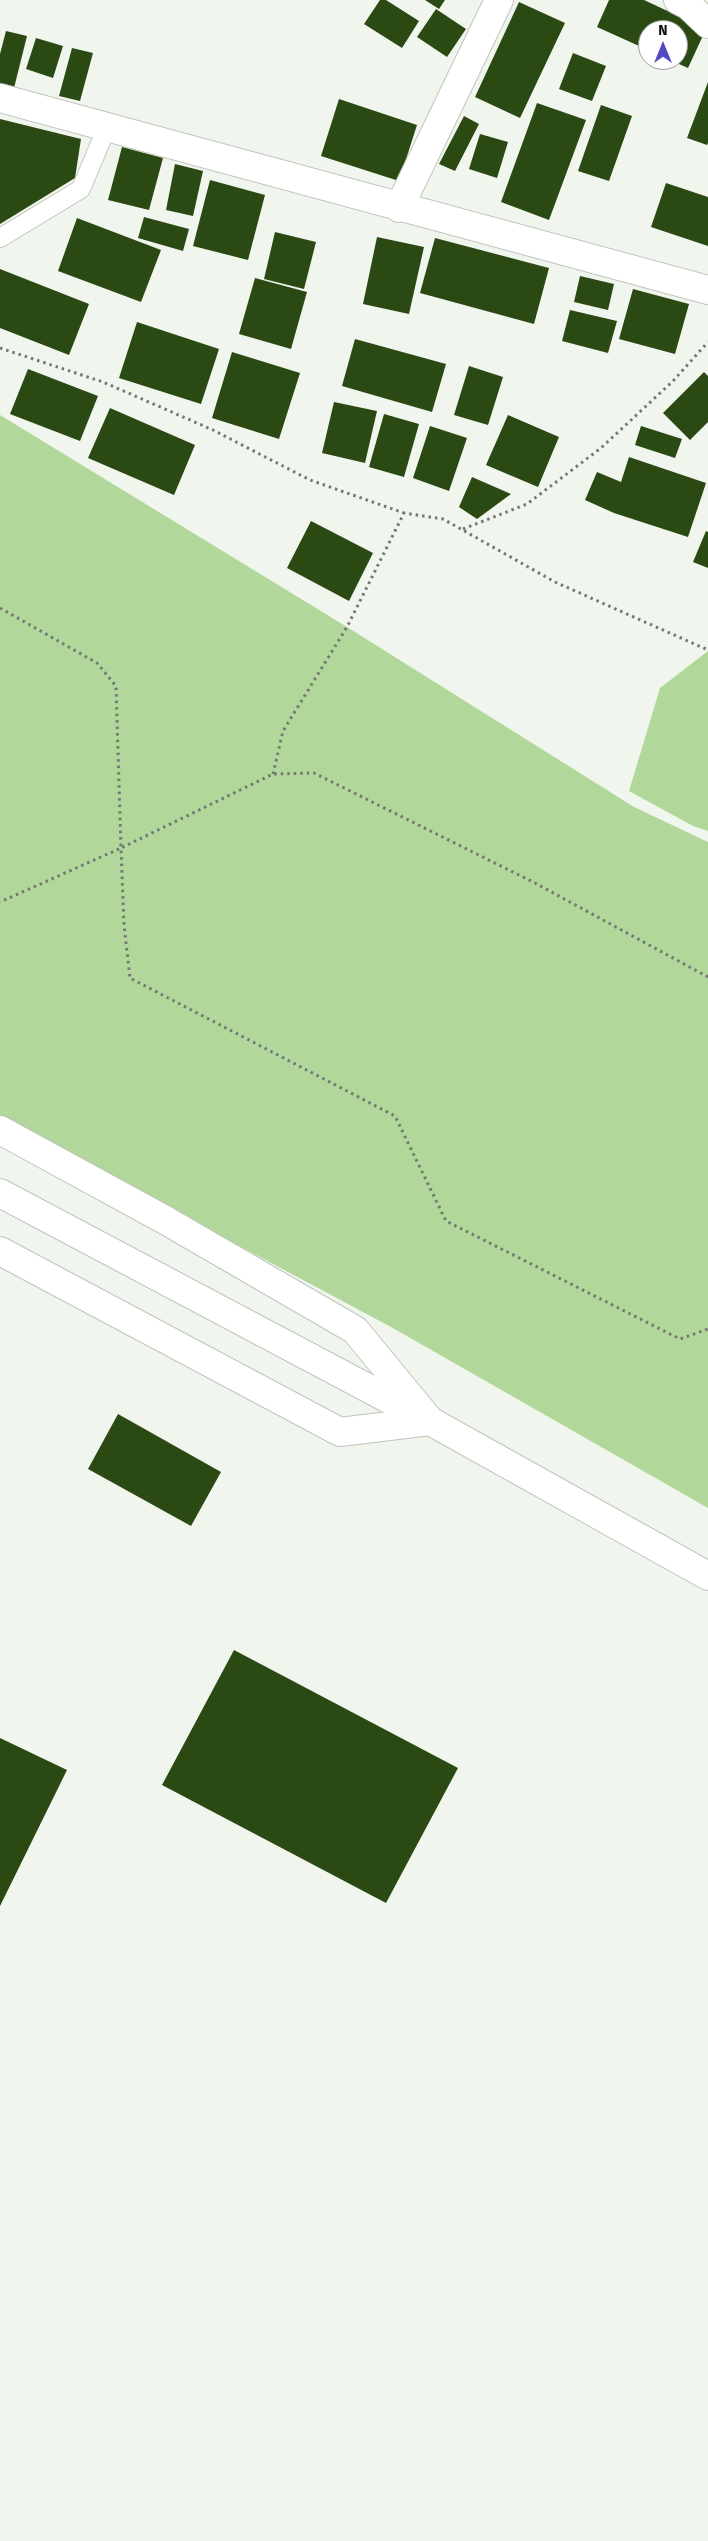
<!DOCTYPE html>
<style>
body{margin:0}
#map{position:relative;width:708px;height:2541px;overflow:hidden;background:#f0f5ed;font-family:"Fira Sans",sans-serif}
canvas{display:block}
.north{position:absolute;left:638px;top:20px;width:50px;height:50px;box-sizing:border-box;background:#fff;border:1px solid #9f9f9f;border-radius:50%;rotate:0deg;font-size:14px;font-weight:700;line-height:20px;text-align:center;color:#0f100e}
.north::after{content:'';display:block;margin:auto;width:18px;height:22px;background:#5349c1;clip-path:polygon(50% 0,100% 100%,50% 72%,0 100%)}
</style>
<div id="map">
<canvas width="708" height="2541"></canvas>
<div class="north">N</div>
</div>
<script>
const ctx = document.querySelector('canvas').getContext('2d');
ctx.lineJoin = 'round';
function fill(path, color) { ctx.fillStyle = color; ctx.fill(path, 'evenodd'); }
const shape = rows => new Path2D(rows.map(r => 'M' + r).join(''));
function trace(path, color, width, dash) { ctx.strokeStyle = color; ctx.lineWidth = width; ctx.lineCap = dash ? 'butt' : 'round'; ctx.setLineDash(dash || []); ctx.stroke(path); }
const green = shape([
 [0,415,347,627,634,807,708,842,708,1508,391,1327,0,1118],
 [708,651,708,831,693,826,629,791,660,688]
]);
const building = shape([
 [380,0,386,0,419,21,402,48,364,24],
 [425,0,445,0,439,9],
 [609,0,644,0,706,29,688,68,670,60,678,60,678,30,648,30,648,50,597,27],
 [519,2,565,23,520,118,475,97],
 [436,9,466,29,447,57,417,37],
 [6,31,27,36,14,88,0,84,0,54],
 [36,38,63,46,53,78,26,69],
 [72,48,93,53,80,101,59,96],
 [573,53,606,66,592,101,559,89],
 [708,82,708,143,707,145,687,138],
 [339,99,417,125,399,181,321,156],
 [537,103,586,120,549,220,501,202],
 [601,105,632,116,609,181,578,171],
 [464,116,479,124,455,171,439,164],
 [0,119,81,139,75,178,0,224],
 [480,134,508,142,497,178,469,169],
 [122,147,163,158,149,210,108,200],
 [175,164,203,171,193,216,166,210],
 [210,180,265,195,248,260,193,246],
 [666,183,708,197,708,246,651,227],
 [144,217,189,229,183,251,138,238],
 [77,218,161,250,141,302,58,271],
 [275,232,316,242,304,289,264,279],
 [377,237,424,247,409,314,363,304],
 [435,238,549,268,534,324,420,293],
 [0,269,89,304,69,355,0,328],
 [580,276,614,284,608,310,574,302],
 [255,278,307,292,291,349,239,334],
 [633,289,689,304,675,354,619,339],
 [570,310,617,321,608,353,562,341],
 [137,322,219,349,201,404,119,378],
 [355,339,446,364,432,412,342,386],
 [232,352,300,373,279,439,212,418],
 [469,366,503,377,488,425,454,415],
 [28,369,98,396,80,441,10,414],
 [704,372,708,376,708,422,690,440,663,413],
 [334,402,377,411,365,463,322,453],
 [110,408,195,445,174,495,88,458],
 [384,414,419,424,404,477,369,467],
 [508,415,559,437,538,487,486,465],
 [430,426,467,438,449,491,413,478],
 [641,426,682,439,675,458,635,445],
 [629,457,706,483,688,537,614,513,585,500,597,472,621,482],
 [472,477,511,494,477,519,459,507],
 [311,521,373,553,349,601,287,568],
 [706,531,708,532,708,568,693,562],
 [118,1414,221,1472,191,1526,88,1469],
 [234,1650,458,1768,386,1903,162,1785],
 [0,1738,67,1770,0,1906]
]);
const path = shape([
 [0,348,103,382,213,430,310,480,404,513],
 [463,529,527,504,601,448,673,381,708,342],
 [0,608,97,663,116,686,121,848,0,902],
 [273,774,283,731,347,627,404,513,443,519,555,582,708,650],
 [708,977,535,883,314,773,273,774,121,848,124,925,130,978,395,1116,446,1221,680,1339,708,1329]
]);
const service = shape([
 [0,238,81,189,107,127]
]);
const minor = shape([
 [678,0,688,5,708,24],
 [0,98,708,290],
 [399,208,499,0],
 [0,1130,165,1220,355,1330,430,1421],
 [0,1251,340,1432,430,1421]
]);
const tertiary = shape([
 [0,1193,430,1421,708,1576]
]);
fill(green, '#b1d89a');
fill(building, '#2b4913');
trace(service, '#c0c5be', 20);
trace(minor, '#c0c5be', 30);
trace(tertiary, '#c0c5be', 30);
trace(path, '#747772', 3, [2.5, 4]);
trace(service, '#fff', 18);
trace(minor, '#fff', 28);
trace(tertiary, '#fff', 28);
</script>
